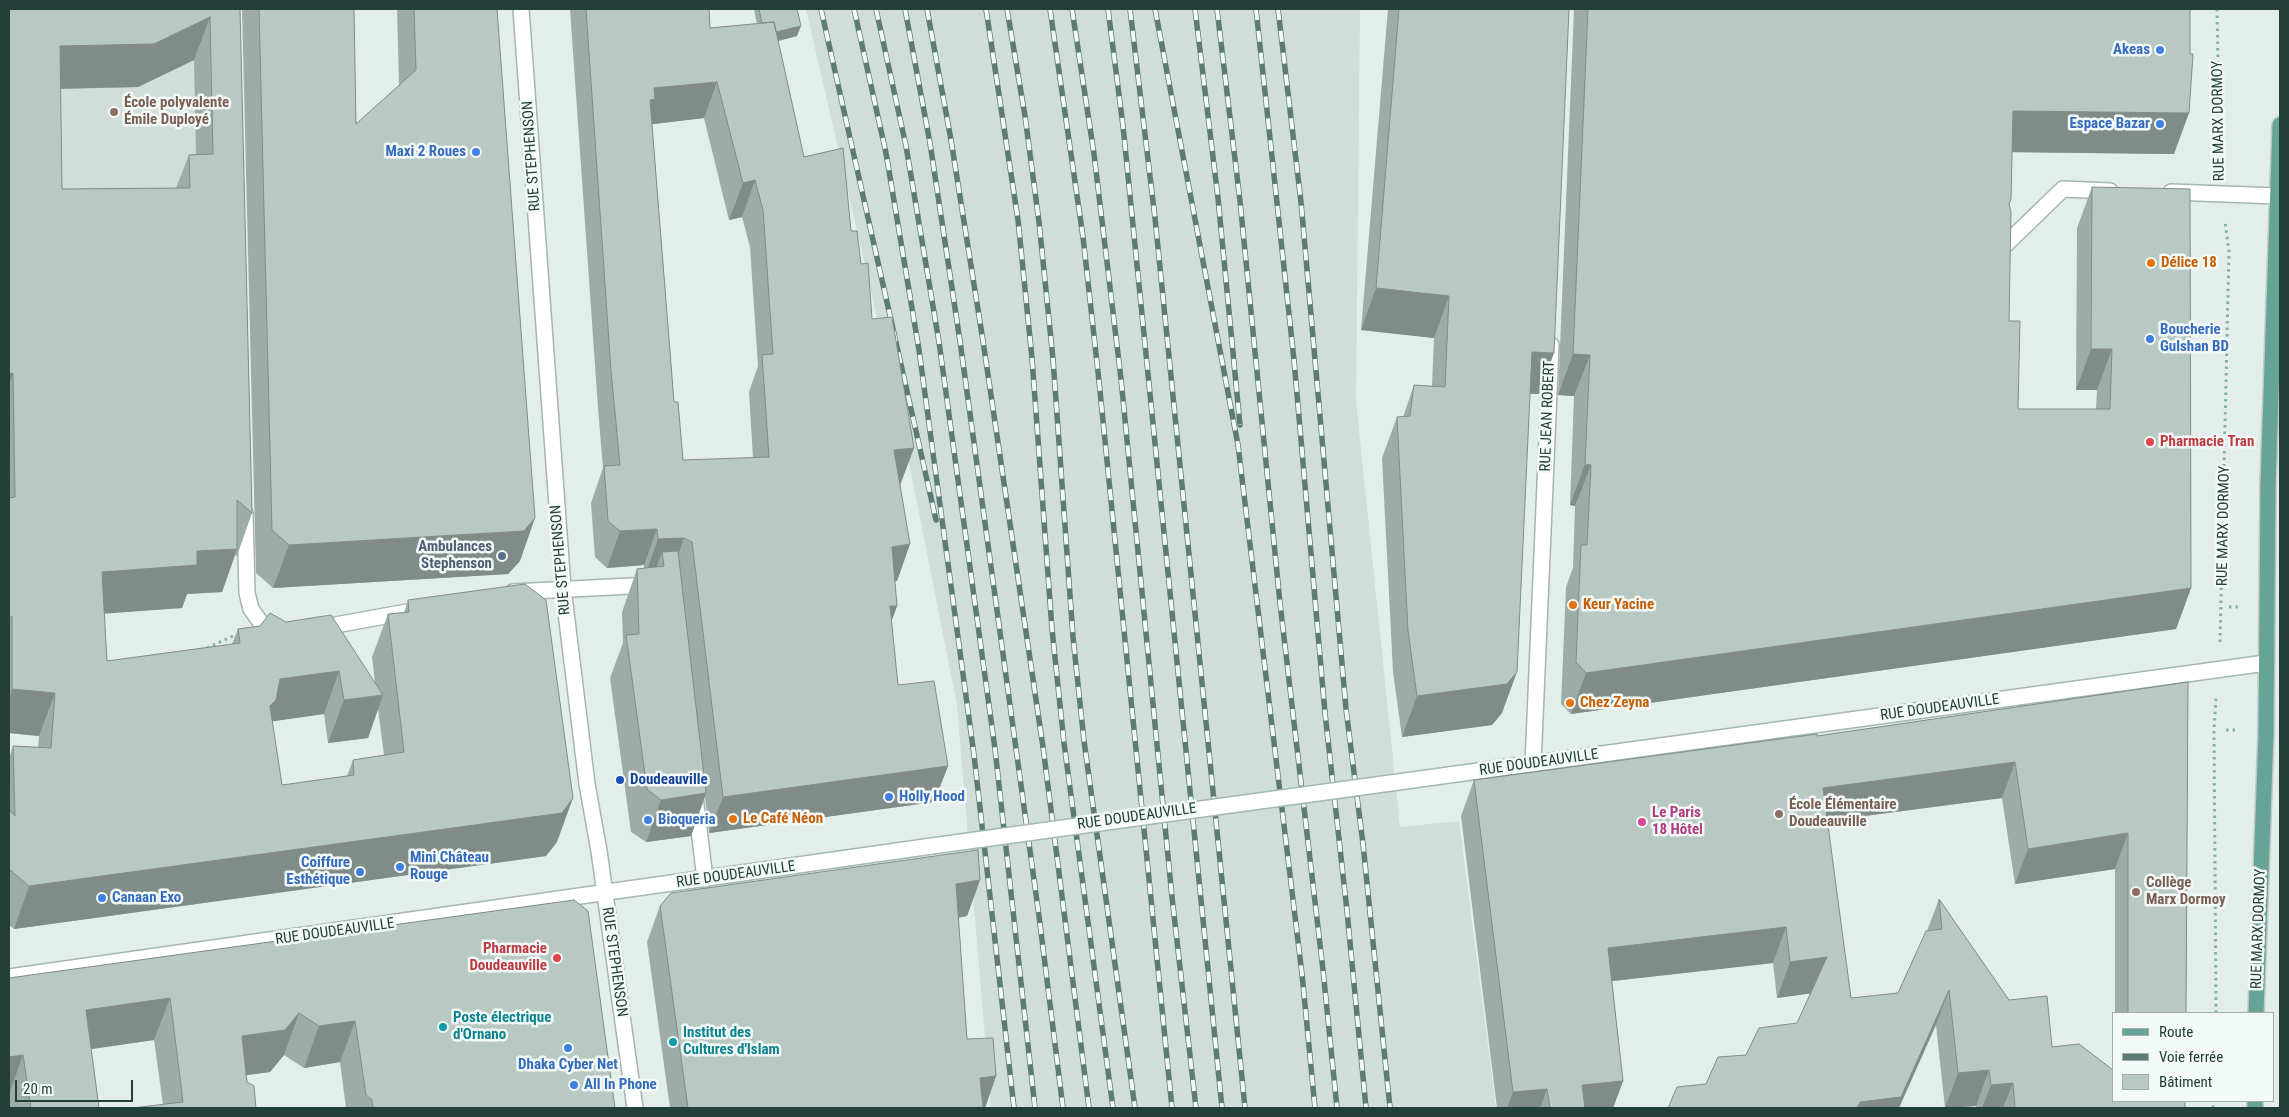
<!DOCTYPE html>
<meta charset="utf-8">
<style>
body{margin:0}
#map{position:relative;width:2289px;height:1117px;overflow:hidden;background:#e3ede9;font-family:"Roboto Condensed",sans-serif}
canvas{display:block}
.frame{position:absolute;inset:0;border:10px solid #223f39;pointer-events:none}
.legend{position:absolute;left:2112px;top:1012px;width:162px;height:90px;box-sizing:border-box;background:#f3f9f7;border:1px solid #9fafab;margin:0;padding:6px 9px;list-style:none;font-size:15px;color:#223f39}
.legend li{display:flex;align-items:center;gap:10px;height:25px}
.legend b{width:25px;border:1px solid #9fafab}
.scale{position:absolute;left:15px;top:1080px;width:118px;height:22px;box-sizing:border-box;border:2px solid #223f39;border-top:0;padding-left:6px;font-size:15px;line-height:18px;white-space:nowrap;color:#223f39;-webkit-text-stroke:4px #f3f9f7;paint-order:stroke}
</style>
<div id="map">
<canvas width="2289" height="1117"></canvas>
<div class="frame"></div>
<ul class="legend">
<li><b style="height:6px;background:#66a497"></b>Route</li>
<li><b style="height:6px;background:#5c7b74"></b>Voie ferrée</li>
<li><b style="height:14px;background:#b8c8c2"></b>Bâtiment</li>
</ul>
<div class="scale">20 m</div>
</div>
<script>
const ctx = document.querySelector('canvas').getContext('2d');
ctx.lineJoin = 'round';
function fill(path, color) { ctx.fillStyle = color; ctx.fill(path, 'evenodd'); }
const shape = rows => new Path2D(rows.map(r => 'M' + r).join(''));
function trace(path, color, width, dash) { ctx.strokeStyle = color; ctx.lineWidth = width; ctx.lineCap = dash ? 'butt' : 'round'; ctx.setLineDash(dash || []); ctx.stroke(path); }
function drawText(font, color, halo, rows, align = 'center') {
  ctx.font = font + ' "Roboto Condensed",sans-serif'; ctx.lineWidth = 5; ctx.setLineDash([]); ctx.textBaseline = 'middle'; ctx.strokeStyle = halo; ctx.fillStyle = color; for (const [text, x, y, turn = 0] of rows) {
    ctx.save(); ctx.translate(x, y); ctx.rotate((+turn || 0) * Math.PI / 180); ctx.textAlign = isNaN(turn) ? turn : align; if (halo) ctx.strokeText(text, 0, 0); ctx.fillText(text, 0, 0); ctx.restore();
  }
}
const built = shape([
 [9,9,216,9,221,198,9,300],
 [806,9,1360,9,1356,401,1400,827,1459,821,1496,1108,991,1108,957,705,900,417]
]);
const path = shape([
 [2217,9,2220,166],
 [2229,607,2238,607],
 [2220,642,2229,251,2225,222],
 [207,648,235,635],
 [2226,730,2237,730],
 [2216,1013,2214,728,2216,698],
 [2213,1108,2213,1101]
]);
const lane = shape([
 [2171,192,2277,196],
 [2003,247,2063,189,2110,191]
]);
const street = shape([
 [521,9,563,588,587,784,599,851,635,1108],
 [245,513,247,593,251,609,261,623,270,629,279,631],
 [513,592,650,585],
 [319,628,407,612],
 [1533,764,1551,345],
 [695,797,705,879]
]);
const secondary = shape([
 [1449,775,2266,663],
 [9,977,932,846]
]);
const primary = shape([
 [2256,1013,2266,733,2268,485,2280,125],
 [2255,1101,2255,1108]
]);
const rail = shape([
 [821,9,936,520],
 [854,9,886,153,919,350,974,755,1014,1108],
 [876,9,906,146,939,342,995,749,1035,1108],
 [905,9,930,143,960,341,1039,916,1063,1108],
 [927,9,951,140,983,341,1043,747,1089,1108],
 [986,9,1018,220,1032,358,1052,629,1064,743,1113,1108],
 [1007,9,1025,116,1039,222,1053,359,1073,637,1084,741,1135,1108],
 [1050,9,1083,237,1099,381,1172,1108],
 [1072,9,1094,154,1121,379,1172,897,1196,1108],
 [1108,9,1123,126,1222,1108],
 [1130,9,1155,218,1245,1108],
 [1155,9,1238,445,1302,974,1315,1108],
 [1195,9,1218,198,1240,425],
 [1217,9,1240,201,1280,603,1323,970,1337,1108],
 [1256,9,1294,360,1325,713,1347,911,1366,1108],
 [1278,9,1301,202,1346,709,1363,844,1390,1108]
]);
const secondaryBridge = shape([
 [932,846,1449,775]
]);
const wall = shape([
 [9,9,240,9,252,513,237,556,235,555,222,592,187,594,182,608,104,613,107,661,232,644,238,629,375,682,372,657,388,614,404,613,408,600,557,842,546,856,14,929,9,925,9,758,13,746,38,747,39,736,9,733],
 [194,60,196,154,189,155,176,188,62,189,60,89,138,87],
 [378,709,384,755,353,760,347,776,282,785,272,721,324,714,328,743,368,738],
 [242,9,354,9,356,124,399,85,397,9,497,9,520,561,508,574,273,588,256,573],
 [570,9,709,9,710,28,757,24,754,9,797,9,797,36,778,41,804,157,851,231,861,264,872,319,914,448,900,485,910,544,897,581,895,581,897,606,891,622,898,685,948,766,934,802,709,833,705,797,691,836,646,842,631,832,610,678,623,643,622,612,637,569,644,568,644,565,607,568,595,557,591,503,603,468,598,408],
 [704,118,729,220,742,217,750,247,758,366,749,392,753,458,683,460,674,402,652,124],
 [1388,9,1569,9,1539,394,1530,394,1502,713,1492,725,1402,737,1393,672,1382,458,1397,417,1403,417,1414,385,1432,386,1434,338,1361,330],
 [1574,9,2190,9,2174,154,2012,152,2011,199,2009,205,2009,321,2018,409,2096,409,2097,390,2076,390,2077,228,2092,187,2191,588,2176,629,1571,714,1561,704,1566,587,1573,568,1575,506,1570,505,1574,396,1558,395],
 [2188,682,2186,1013,2115,1013,2115,869,2015,884,2002,798,1827,821,1851,998,1898,993,1927,931,1939,899,2009,1000,2052,1047,2113,1101,2185,1108,1976,1108,1976,1106,1945,1108,1936,1025,1706,1084,1746,1055,1797,1023,1811,993,1777,998,1773,963,1612,981,1623,1081,1613,1108,1497,1108,1461,816,1474,780,1817,736],
 [980,880,967,916,958,918,967,1039,996,1076,985,1108,670,1108,647,942,660,906],
 [574,900,615,1108,346,1108,340,1062,304,1068,284,1055,270,1072,246,1075,247,1082,256,1108,163,1105,154,1040,91,1049,99,1108,9,1108,9,978]
]);
const shadedWall = shape([
 [210,17,194,60,138,87,44,89,60,46],
 [801,26,797,36,762,45,765,35],
 [717,82,704,118,646,125,641,136,654,88],
 [2013,111,2189,113,2174,154,1998,152],
 [755,180,742,217,729,220,743,183],
 [1376,288,1449,296,1434,338,1361,330],
 [2091,349,2112,349,2097,390,2076,390],
 [1532,352,1554,353,1539,394,1517,393],
 [1573,354,1590,355,1574,396,1558,395],
 [13,373,9,385,9,374],
 [914,448,900,485,881,487,894,450],
 [1585,464,1591,465,1575,506,1570,505],
 [535,518,520,561,508,574,273,588,289,545],
 [657,529,644,565,607,568,620,531],
 [684,538,671,575,662,552,654,575,645,576,658,539],
 [910,544,897,581,878,583,892,547],
 [237,549,222,592,187,594,182,608,86,615,102,572,197,551],
 [2191,588,2176,629,1571,714,1586,673],
 [890,606,897,606,884,642],
 [339,671,324,714,268,722,270,706,280,679],
 [1517,672,1502,713,1492,725,1402,737,1417,696],
 [12,689,55,693,39,736,9,733,9,699],
 [383,695,368,738,328,743,344,700],
 [2015,762,2002,798,1810,823,1823,788],
 [948,766,934,802,709,833,723,797],
 [706,793,691,836,646,842,661,800],
 [573,798,557,842,546,856,14,929,29,886],
 [2128,833,2115,869,2015,884,2028,849],
 [980,880,967,916,942,920,956,884],
 [1786,927,1773,963,1595,983,1608,948],
 [1827,957,1814,993,1777,998,1790,962],
 [1949,990,1936,1025,1899,1108,1857,1108,1860,1102],
 [170,998,154,1040,71,1052,86,1010],
 [299,1013,284,1055,270,1072,226,1078,242,1036],
 [355,1021,340,1062,304,1068,319,1026],
 [23,1055,9,1094,9,1057],
 [1989,1070,1976,1106,1945,1108,1958,1073],
 [996,1076,985,1108,969,1108,980,1078],
 [1623,1081,1613,1108,1573,1108,1582,1085],
 [2013,1083,2003,1108,1982,1108,1991,1085],
 [1547,1089,1540,1108,1507,1108,1513,1092]
]);
const building = shape([
 [9,9,240,9,252,513,237,500,237,549,197,551,197,565,102,572,107,661,240,643,238,629,260,626,270,613,286,622,331,615,383,695,344,700,339,671,280,679,276,700,270,706,282,785,354,775,353,760,404,752,388,614,409,612,408,600,525,584,546,600,573,798,562,813,29,886,9,869,9,810,15,816,13,746,51,748,55,693,12,689,12,616,9,618,9,498,15,497,13,373,9,374,9,9],
 [210,17,213,154,189,155,190,188,62,189,60,46,154,44,210,17],
 [259,9,354,9,356,124,416,70,414,9,497,9,535,518,524,531,289,545,272,530,259,9],
 [586,9,709,9,710,28,774,22,804,157,843,148,851,231,857,231,861,264,868,263,872,319,892,317,914,448,894,450,910,544,892,547,897,606,890,606,898,685,934,681,948,766,723,797,692,542,684,538,658,539,657,529,620,531,608,521,604,466,620,465,611,371,586,9],
 [717,82,743,183,755,180,763,210,773,354,762,355,769,457,683,460,678,402,674,402,650,100,655,99,654,88,717,82],
 [759,9,797,9,801,26,776,32,774,22,762,23,759,9],
 [1399,9,1569,9,1554,353,1532,352,1517,672,1507,684,1417,696,1408,631,1397,417,1410,416,1414,385,1445,387,1449,296,1376,288,1399,9],
 [1588,9,2190,9,2190,54,2193,54,2189,113,2013,111,2011,199,2009,204,2011,212,2009,321,2020,321,2018,409,2110,409,2112,349,2091,349,2092,187,2190,189,2191,588,1586,673,1576,662,1581,545,1587,545,1591,465,1585,464,1590,355,1573,354,1588,9],
 [678,551,706,793,661,800,647,789,626,635,639,634,637,569,664,566,662,552,678,551],
 [2188,682,2186,1013,2128,1013,2128,833,2028,849,2015,762,1823,788,1851,998,1898,993,1926,931,1942,929,1939,899,2009,1000,2047,996,2052,1047,2079,1044,2113,1070,2113,1101,2185,1101,2185,1108,2015,1108,2013,1083,1991,1085,1989,1070,1958,1073,1949,990,1901,1097,1860,1102,1857,1108,1668,1108,1677,1087,1706,1084,1718,1057,1746,1055,1759,1028,1797,1023,1827,957,1790,962,1786,927,1608,948,1623,1081,1582,1085,1585,1108,1550,1108,1547,1089,1513,1092,1474,780,1817,734,1817,736,2188,682],
 [978,850,980,880,956,884,967,1039,993,1038,996,1076,980,1078,983,1108,688,1108,660,906,671,893,978,850],
 [574,900,588,911,615,1108,373,1108,372,1100,366,1095,355,1021,319,1026,299,1013,285,1030,242,1036,247,1082,254,1086,256,1108,132,1108,183,1102,170,998,86,1010,99,1108,31,1108,23,1055,9,1057,9,978,574,900]
]);
const markers = [
 [2160,50,5,"#3f7fe0"],
 [114,112,5,"#8d6e63"],
 [2160,124,5,"#3f7fe0"],
 [476,152,5,"#3f7fe0"],
 [2151,263,5,"#e8710a"],
 [2150,339,5,"#3f7fe0"],
 [2150,442,5,"#e0444e"],
 [502,556,5,"#5c6f8a"],
 [1573,605,5,"#e8710a"],
 [1570,703,5,"#e8710a"],
 [620,780,5,"#1a4fb4"],
 [889,797,5,"#3f7fe0"],
 [1779,814,5,"#8d6e63"],
 [733,819,5,"#e8710a"],
 [648,820,5,"#3f7fe0"],
 [1642,822,5,"#d1479c"],
 [400,867,5,"#3f7fe0"],
 [360,872,5,"#3f7fe0"],
 [2136,892,5,"#8d6e63"],
 [102,898,5,"#3f7fe0"],
 [557,958,5,"#e0444e"],
 [443,1027,5,"#0f9aa8"],
 [673,1042,5,"#0f9aa8"],
 [568,1048,5,"#3f7fe0"],
 [574,1085,5,"#3f7fe0"]
];
const shopNames = [
 ["Akeas",2150,50,"right"],
 ["Espace Bazar",2150,124,"right"],
 ["Maxi 2 Roues",466,152,"right"],
 ["Boucherie",2160,330],
 ["Gulshan BD",2160,347],
 ["Holly Hood",899,797],
 ["Bioqueria",658,820],
 ["Mini Château",410,858],
 ["Rouge",410,875],
 ["Coiffure",350,863,"right"],
 ["Esthétique",350,880,"right"],
 ["Canaan Exo",112,898],
 ["Dhaka Cyber Net",568,1065,"center"],
 ["All In Phone",584,1085]
];
const educationNames = [
 ["École polyvalente",124,103],
 ["Émile Duployé",124,120],
 ["École Élémentaire",1789,805],
 ["Doudeauville",1789,822],
 ["Collège",2146,883],
 ["Marx Dormoy",2146,900]
];
const streetNames = [
 ["RUE MARX DORMOY",2219,121,-91],
 ["RUE STEPHENSON",532,156,-94],
 ["RUE JEAN ROBERT",1548,416,-88],
 ["RUE MARX DORMOY",2224,526,-89],
 ["RUE STEPHENSON",561,560,-95],
 ["RUE DOUDEAUVILLE",1940,708,-8],
 ["RUE DOUDEAUVILLE",1539,763,-8],
 ["RUE DOUDEAUVILLE",1137,817,-8],
 ["RUE DOUDEAUVILLE",736,875,-8],
 ["RUE MARX DORMOY",2259,929,-88],
 ["RUE DOUDEAUVILLE",335,932,-8],
 ["RUE STEPHENSON",614,962,82]
];
const foodNames = [
 ["Délice 18",2161,263],
 ["Keur Yacine",1583,605],
 ["Chez Zeyna",1580,703],
 ["Le Café Néon",743,819]
];
const healthNames = [
 ["Pharmacie Tran",2160,442],
 ["Pharmacie",547,949,"right"],
 ["Doudeauville",547,966,"right"]
];
const serviceNames = [
 ["Ambulances",492,547],
 ["Stephenson",492,564]
];
const transitNames = [
 ["Doudeauville",630,780]
];
const hotelNames = [
 ["Le Paris",1652,813],
 ["18 Hôtel",1652,830]
];
const cultureNames = [
 ["Poste électrique",453,1018],
 ["d'Ornano",453,1035],
 ["Institut des",683,1033],
 ["Cultures d'Islam",683,1050]
];
fill(built, '#d1ddd8');
trace(lane, '#a5b5b1', 18);
trace(street, '#a5b5b1', 18);
trace(secondary, '#a1b9b2', 18);
trace(primary, '#c1c9c8', 18);
trace(path, '#82b2a5', 3, [2.5, 4]);
trace(lane, '#fff', 15);
trace(street, '#fff', 15);
trace(secondary, '#fff', 15);
trace(primary, '#66a497', 15);
trace(rail, '#5c7b74', 5.5);
trace(rail, '#f3f9f7', 4, [11]);
trace(secondaryBridge, '#a1b9b2', 18, []);
trace(secondaryBridge, '#fff', 15);
fill(wall, '#9eaca7');
fill(shadedWall, '#818c88');
fill(building, '#b8c8c2');
trace(building, '#818c88', 1);
for (const [x, y, r, color] of markers) { const dot = new Path2D(); dot.arc(x, y, r, 0, 2 * Math.PI); ctx.fillStyle = color; ctx.fill(dot); trace(dot, '#f3f9f7', 2); }
drawText('bold 15px', '#366cbe', '#f3f9f7', shopNames, 'left');
drawText('bold 15px', '#785e54', '#f3f9f7', educationNames, 'left');
drawText('15px', '#223f39', '#f3f9f7', streetNames);
drawText('bold 15px', '#c56008', '#f3f9f7', foodNames, 'left');
drawText('bold 15px', '#be3a42', '#f3f9f7', healthNames, 'left');
drawText('bold 15px', '#4e5e75', '#f3f9f7', serviceNames, 'right');
drawText('bold 15px', '#164399', '#f3f9f7', transitNames, 'left');
drawText('bold 15px', '#b23c85', '#f3f9f7', hotelNames, 'left');
drawText('bold 15px', '#0d838f', '#f3f9f7', cultureNames, 'left');
</script>
